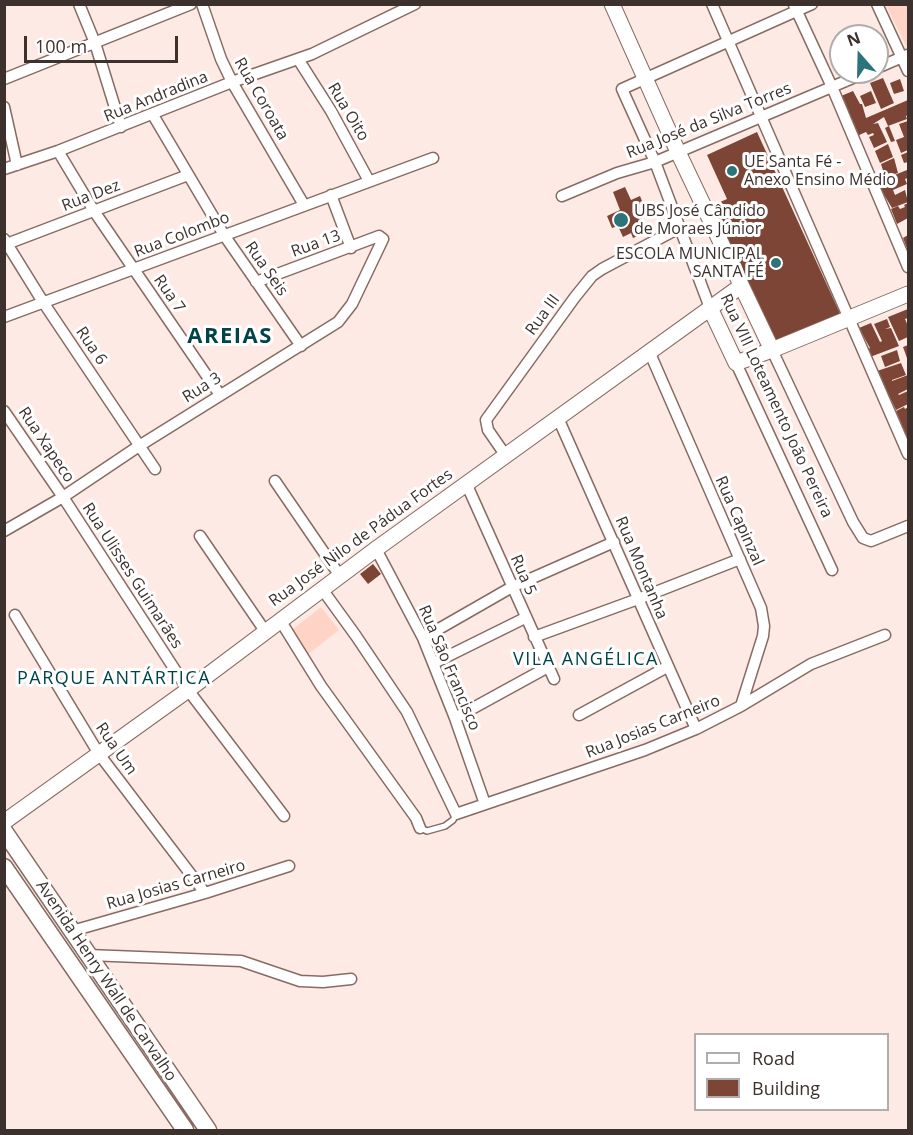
<!DOCTYPE html>
<meta charset="utf-8">
<style>
body{margin:0}
#map{position:relative;width:913px;height:1135px;overflow:hidden;background:#feeae4;font-family:"Open Sans",sans-serif}
canvas{display:block}
.frame{position:absolute;inset:0;border:6px solid #3d312d;pointer-events:none}
.legend{position:absolute;left:694px;top:1033px;width:195px;height:78px;box-sizing:border-box;background:#fff;border:2px solid #b1adab;margin:0;padding:8px 10px;list-style:none;font-size:18px;color:#3d312d}
.legend li{display:flex;align-items:center;gap:12px;height:30px}
.legend b{width:30px;border:2px solid #b1adab}
.north{position:absolute;left:829px;top:24px;width:60px;height:60px;box-sizing:border-box;background:#fff;border:2px solid #b1adab;border-radius:50%;rotate:340deg;font-size:16px;font-weight:700;line-height:24px;text-align:center;color:#3d312d}
.north::after{content:'';display:block;margin:auto;width:21px;height:27px;background:#2a747a;clip-path:polygon(50% 0,100% 100%,50% 72%,0 100%)}
.scale{position:absolute;left:24px;top:36px;width:154px;height:27px;box-sizing:border-box;border:3px solid #3d312d;border-top:0;padding-left:8px;font-size:18px;line-height:21px;white-space:nowrap;color:#3d312d;-webkit-text-stroke:4px #fff;paint-order:stroke}
</style>
<div id="map">
<canvas width="913" height="1135"></canvas>
<div class="frame"></div>
<ul class="legend">
<li><b style="height:8px;background:#fff"></b>Road</li>
<li><b style="height:16px;background:#7d4535"></b>Building</li>
</ul>
<div class="north">N</div>
<div class="scale">100 m</div>
</div>
<script>
const ctx = document.querySelector('canvas').getContext('2d');
ctx.lineJoin = 'round';
function fill(path, color) { ctx.fillStyle = color; ctx.fill(path, 'evenodd'); }
const shape = rows => new Path2D(rows.map(r => 'M' + r).join(''));
function trace(path, color, width, dash) { ctx.strokeStyle = color; ctx.lineWidth = width; ctx.lineCap = dash ? 'butt' : 'round'; ctx.setLineDash(dash || []); ctx.stroke(path); }
function drawText(font, color, halo, rows, align = 'center') {
  ctx.font = font + ' "Open Sans",sans-serif'; ctx.lineWidth = 6; ctx.setLineDash([]); ctx.textBaseline = 'middle'; ctx.strokeStyle = halo; ctx.fillStyle = color; for (const [text, x, y, turn = 0] of rows) {
    ctx.save(); ctx.translate(x, y); ctx.rotate((+turn || 0) * Math.PI / 180); ctx.textAlign = isNaN(turn) ? turn : align; if (halo) ctx.strokeText(text, 0, 0); ctx.fillText(text, 0, 0); ctx.restore();
  }
}
const green = shape([
 [886,5,908,5,908,47,907,48],
 [321,607,339,630,306,656,288,633]
]);
const building = shape([
 [883,78,894,103,881,109,870,83],
 [900,79,904,91,894,94,890,83],
 [853,91,860,104,862,104,866,118,908,100,908,115,906,116,907,119,888,126,884,117,873,124,878,123,887,142,874,148,869,137,874,135,873,133,868,135,866,132,857,136,841,96],
 [871,91,876,103,865,107,860,96],
 [908,121,908,150,901,153,896,140,904,137,899,124],
 [889,126,895,141,891,142,885,128],
 [757,132,843,320,772,350,711,206,727,199,707,155],
 [888,144,893,157,880,163,875,151],
 [908,152,908,162,904,163,901,155],
 [894,158,898,173,885,177,881,164],
 [907,170,908,178,905,179,907,184,893,190,895,195,905,190,908,202,892,208,880,188,889,183,887,178],
 [625,187,631,200,640,196,646,211,640,214,647,232,633,238,631,233,623,237,618,226,612,228,607,216,620,210,613,192],
 [908,203,908,218,897,224,891,209,898,206,900,209,905,207,904,205],
 [908,235,908,251,903,238],
 [908,309,908,318,905,319,908,326,908,337,899,341,888,317],
 [887,319,890,327,885,329,891,328,899,346,870,357,867,350,870,348,859,328,871,323,880,342,882,341,874,324],
 [908,345,908,361,903,347],
 [897,350,900,361,885,367,881,356],
 [901,363,906,375,892,380,892,381,908,375,908,389,898,394,899,395,908,391,908,404,896,410,877,371],
 [904,407,905,409,908,407,908,440,896,411],
 [373,564,381,574,368,584,360,574]
]);
const lane = shape([
 [420,828,427,831,445,826,453,820,456,814]
]);
const street = shape([
 [79,4,95,43,121,127],
 [202,4,221,59,232,82,304,205],
 [712,4,908,454],
 [877,4,908,71],
 [794,5,832,87,908,267],
 [298,59,331,111,369,181],
 [877,68,907,55],
 [4,79,191,4],
 [4,107,17,165],
 [153,115,224,235,301,346],
 [58,151,94,211,220,395],
 [4,169,58,151,232,82,312,54,415,4],
 [331,195,351,248],
 [562,196,617,173,655,162,867,72],
 [4,239,43,302,155,469],
 [4,245,188,175],
 [710,308,655,162,622,89,812,4],
 [4,317,433,158],
 [772,350,853,522,863,538,871,541,908,526],
 [649,351,761,608,764,626,763,636,741,706],
 [736,363,832,570],
 [4,411,63,497,188,690,284,816],
 [558,418,696,729],
 [506,456,488,430,486,420,575,297,592,276,602,269,679,228],
 [275,481,340,576],
 [466,483,554,679],
 [4,531,63,497,139,446,338,322,352,304,383,239,379,236,256,282],
 [200,536,265,631],
 [376,549,423,638,455,718,485,804],
 [322,589,356,636,407,712,456,814,645,750,696,729,741,706,811,664,885,635],
 [15,615,99,754,205,893],
 [280,620,321,686,416,818,420,828],
 [534,637,638,599,740,559],
 [423,638,512,587,614,542],
 [434,663,525,618],
 [579,715,667,667],
 [455,718,548,667],
 [72,931,205,893,289,866],
 [88,955,241,961,300,981,323,982,351,979]
]);
const secondary = shape([
 [612,4,678,152,772,350],
 [710,308,736,363,772,350,908,294],
 [4,822,188,690,376,549,741,286]
]);
const primary = shape([
 [4,831,208,1130],
 [4,867,185,1130]
]);
const markers = [
 [732,171,6,"#2a747a"],
 [621,220,8,"#2a747a"],
 [776,263,6,"#2a747a"]
];
const streetNames = [
 ["Rua Andradina",156,97,-22],
 ["Rua Coroata",261,99,60],
 ["Rua Oito",348,112,59],
 ["Rua José da Silva Torres",709,121,-22],
 ["Rua Dez",91,196,-21],
 ["Rua Colombo",182,235,-21],
 ["Rua 13",316,244,-20],
 ["Rua Seis",266,269,55],
 ["Rua 7",169,294,55],
 ["Rua III",543,315,-54],
 ["Rua 6",91,346,56],
 ["Rua 3",202,388,-32],
 ["Rua VIII Loteamento João Pereira",776,406,65],
 ["Rua Xapeco",46,445,56],
 ["Rua Capinzal",739,521,66],
 ["Rua José Nilo de Pádua Fortes",361,538,-36],
 ["Rua Montanha",641,568,67],
 ["Rua 5",523,575,67],
 ["Rua Ulisses Guimarães",132,576,57],
 ["Rua São Francisco",449,668,67],
 ["Rua Josias Carneiro",653,727,-22],
 ["Rua Um",116,749,55],
 ["Rua Josias Carneiro",176,885,-16],
 ["Avenida Henry Wall de Carvalho",106,981,56]
];
const poiNames = [
 ["UE Santa Fé -",744,162],
 ["Anexo Ensino Médio",744,180],
 ["UBS José Cândido",634,211],
 ["de Moraes Júnior",634,229],
 ["ESCOLA MUNICIPAL",764,254,"right"],
 ["SANTA FÉ",764,272,"right"]
];
const neighbourhoodNames = [
 ["VILA ANGÉLICA",586,660],
 ["PARQUE ANTÁRTICA",114,679]
];
const districtNames = [
 ["AREIAS",230,337]
];
fill(green, '#ffd3c6');
fill(building, '#7d4535');
trace(lane, '#876b63', 8);
trace(street, '#876b63', 13);
trace(secondary, '#876b63', 17);
trace(primary, '#876b63', 19);
trace(lane, '#fff', 5);
trace(street, '#fff', 10);
trace(secondary, '#fff', 15);
trace(primary, '#fff', 16);
for (const [x, y, r, color] of markers) { const dot = new Path2D(); dot.arc(x, y, r, 0, 2 * Math.PI); ctx.fillStyle = color; ctx.fill(dot); trace(dot, '#fff', 2); }
drawText('16px', '#3d312d', '#fff', streetNames);
drawText('16px', '#3d312d', '#fff', poiNames, 'left');
ctx.letterSpacing = '1.5px';
drawText('18px', '#004449', '#fff', neighbourhoodNames);
ctx.letterSpacing = '0px';
ctx.letterSpacing = '1.5px';
drawText('bold 22px', '#004449', '#fff', districtNames);
ctx.letterSpacing = '0px';
</script>
